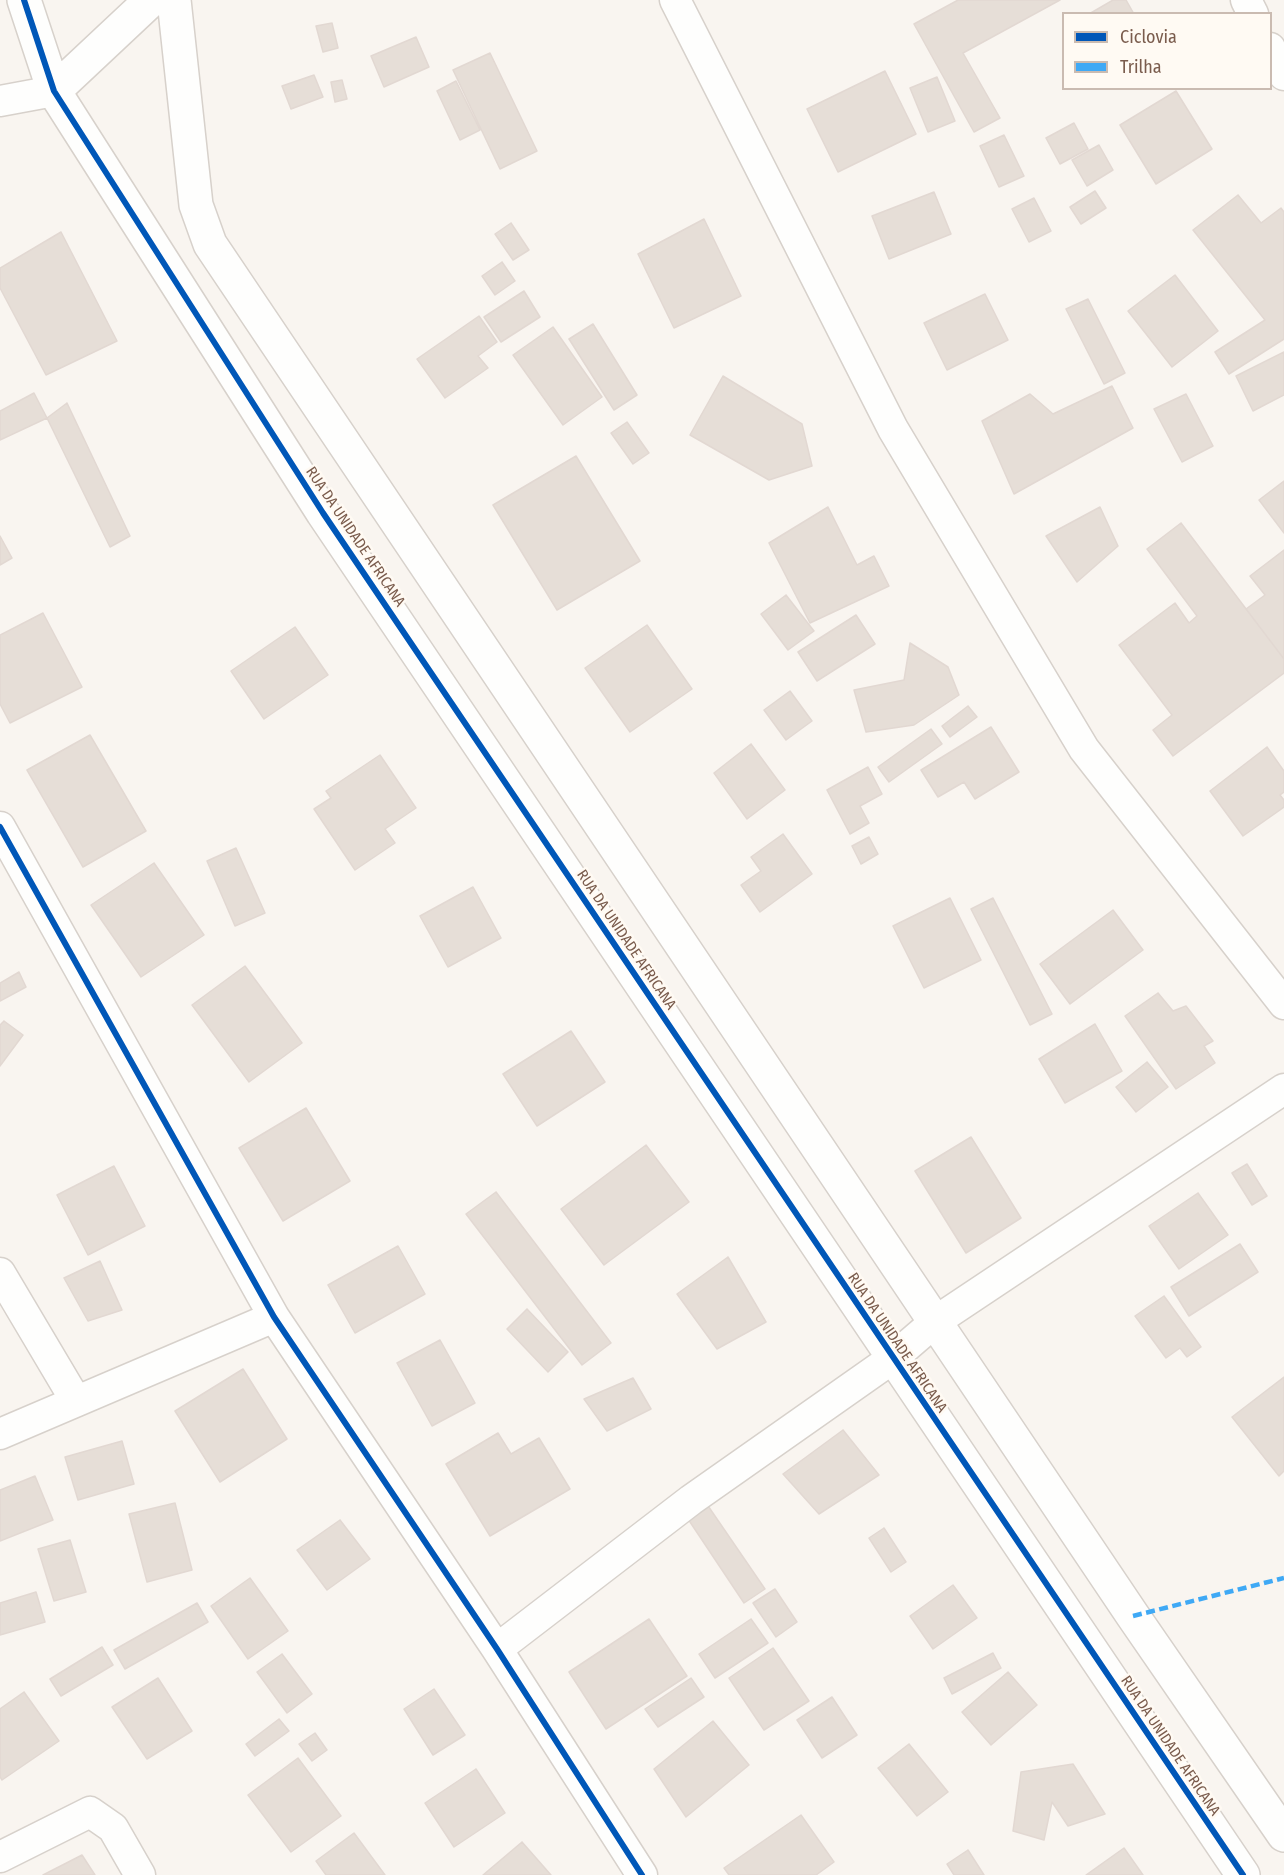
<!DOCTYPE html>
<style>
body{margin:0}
#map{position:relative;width:1284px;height:1875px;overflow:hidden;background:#f9f5f0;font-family:"Fira Sans Condensed",sans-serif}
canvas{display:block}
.legend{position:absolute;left:1062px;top:12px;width:210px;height:78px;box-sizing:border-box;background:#fffaf3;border:2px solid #cabbb1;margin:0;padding:8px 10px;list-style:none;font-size:18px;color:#7a5c4d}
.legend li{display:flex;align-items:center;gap:12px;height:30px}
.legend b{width:30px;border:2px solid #cabbb1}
</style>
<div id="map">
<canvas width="1284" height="1875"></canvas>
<ul class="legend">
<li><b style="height:8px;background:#0057b8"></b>Ciclovia</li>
<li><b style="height:8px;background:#3fa9f5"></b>Trilha</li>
</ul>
</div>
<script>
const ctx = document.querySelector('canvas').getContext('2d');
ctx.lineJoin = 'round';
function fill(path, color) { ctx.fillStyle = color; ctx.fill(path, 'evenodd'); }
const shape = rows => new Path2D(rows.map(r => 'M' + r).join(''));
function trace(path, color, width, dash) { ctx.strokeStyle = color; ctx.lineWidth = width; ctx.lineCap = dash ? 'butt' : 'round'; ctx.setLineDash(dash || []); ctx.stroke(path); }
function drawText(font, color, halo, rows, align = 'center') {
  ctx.font = font + ' "Fira Sans Condensed",sans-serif'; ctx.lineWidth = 5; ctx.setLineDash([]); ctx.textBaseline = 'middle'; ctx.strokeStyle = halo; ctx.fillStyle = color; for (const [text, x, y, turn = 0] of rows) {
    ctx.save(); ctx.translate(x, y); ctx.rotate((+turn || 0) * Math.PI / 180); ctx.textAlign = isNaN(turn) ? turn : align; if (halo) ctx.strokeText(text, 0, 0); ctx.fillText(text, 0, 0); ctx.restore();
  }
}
const building = shape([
 [958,0,1060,0,963,53,1000,118,974,132,914,24,958,0],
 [1113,0,1126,0,1134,14,1089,14,1113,0],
 [332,23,338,48,323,52,316,26,332,23],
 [416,37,429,67,384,87,371,56,416,37],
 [490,53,537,151,500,169,453,70,490,53],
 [885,71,916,134,838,172,807,109,885,71],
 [314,75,323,97,291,109,282,86,314,75],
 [937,77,955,121,928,132,910,88,937,77],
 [342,80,347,99,335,102,331,82,342,80],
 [456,81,480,130,460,140,437,91,456,81],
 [1176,91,1212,149,1156,184,1120,125,1176,91],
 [1074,123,1088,149,1060,164,1046,138,1074,123],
 [1004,135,1024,176,999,187,980,146,1004,135],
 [1099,145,1113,170,1087,186,1072,160,1099,145],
 [1095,191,1106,208,1081,224,1070,207,1095,191],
 [934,192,951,234,889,259,872,216,934,192],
 [1238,195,1261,223,1281,208,1284,212,1284,339,1229,374,1215,352,1265,320,1193,230,1238,195],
 [1034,198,1051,231,1029,242,1012,209,1034,198],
 [704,219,741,296,674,328,638,254,704,219],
 [511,223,529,250,513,260,495,234,511,223],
 [61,232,117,341,46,375,0,288,0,268,61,232],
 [502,262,515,281,495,295,482,276,502,262],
 [1175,275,1218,331,1172,367,1128,311,1175,275],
 [524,291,540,317,501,342,484,317,524,291],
 [985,294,1008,340,947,370,924,323,985,294],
 [1088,299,1125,373,1104,384,1066,309,1088,299],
 [479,316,497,342,478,356,488,368,445,398,417,359,479,316],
 [593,324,637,395,614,410,569,339,593,324],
 [553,327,602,397,563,425,513,355,553,327],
 [1284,352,1284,395,1253,411,1236,376,1284,352],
 [723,376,802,424,812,466,769,480,690,435,723,376],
 [1112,386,1133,428,1014,494,982,421,1030,394,1053,414,1112,386],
 [34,393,47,418,0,440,0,411,34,393],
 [1186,394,1213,446,1182,462,1154,409,1186,394],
 [67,403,130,536,110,547,47,418,67,403],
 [627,422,649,453,633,464,611,433,627,422],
 [576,456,640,561,557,610,493,505,576,456],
 [1284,481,1284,533,1259,500,1284,481],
 [828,507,857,565,874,556,889,586,810,623,769,543,828,507],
 [1100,507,1118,546,1077,582,1046,536,1100,507],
 [1181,523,1284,659,1284,673,1173,756,1153,730,1172,715,1119,645,1175,603,1189,623,1197,616,1147,549,1181,523],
 [0,536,12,558,0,565,0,536],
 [1284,550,1284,659,1246,609,1265,595,1250,576,1284,550],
 [786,595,814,631,788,650,761,614,786,595],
 [43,613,82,687,10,723,0,704,0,635,43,613],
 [856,615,875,644,817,681,798,652,856,615],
 [647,625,692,689,630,732,585,668,647,625],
 [295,627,328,675,264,719,231,671,295,627],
 [910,643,948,667,959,695,914,725,866,732,854,690,904,680,910,643],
 [790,691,812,721,786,740,764,710,790,691],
 [968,706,977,717,950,737,942,726,968,706],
 [991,727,1019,772,975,799,964,782,938,797,921,770,991,727],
 [931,729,942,744,889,782,878,767,931,729],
 [90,735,146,831,83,867,27,770,90,735],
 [751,744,785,790,747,819,714,773,751,744],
 [1267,747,1284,771,1284,792,1280,795,1284,800,1284,807,1243,836,1210,791,1267,747],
 [380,755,416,808,385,829,395,843,355,870,314,809,331,798,326,791,380,755],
 [868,767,882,794,860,806,869,823,850,834,827,790,868,767],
 [783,834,812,874,760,912,741,885,761,871,751,857,783,834],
 [869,837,878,854,861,864,852,846,869,837],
 [236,848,265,913,235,926,207,861,236,848],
 [154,863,204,935,141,977,91,905,154,863],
 [473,887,501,938,448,967,420,916,473,887],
 [950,898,981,960,924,988,893,926,950,898],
 [993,898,1052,1014,1030,1025,971,909,993,898],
 [1113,910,1143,950,1070,1004,1040,964,1113,910],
 [245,966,302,1043,249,1082,192,1005,245,966],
 [19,972,26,987,0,1001,0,983,19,972],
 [1158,993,1173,1011,1186,1006,1213,1041,1204,1046,1215,1063,1176,1089,1125,1016,1158,993],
 [4,1021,23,1035,0,1066,0,1025,4,1021],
 [1095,1024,1122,1071,1065,1103,1039,1059,1095,1024],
 [571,1031,605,1082,537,1126,503,1074,571,1031],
 [1147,1062,1168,1087,1136,1112,1116,1087,1147,1062],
 [306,1108,350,1181,283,1221,239,1148,306,1108],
 [971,1137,1021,1218,966,1253,915,1171,971,1137],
 [646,1145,689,1202,604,1265,561,1209,646,1145],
 [1247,1164,1267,1196,1252,1205,1232,1173,1247,1164],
 [114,1166,145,1226,88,1255,57,1195,114,1166],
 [496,1192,611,1343,582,1365,466,1214,496,1192],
 [1198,1193,1228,1235,1179,1269,1149,1226,1198,1193],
 [1240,1244,1258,1272,1189,1316,1171,1287,1240,1244],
 [398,1246,425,1294,355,1333,328,1285,398,1246],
 [728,1257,766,1322,717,1349,677,1294,728,1257],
 [100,1261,122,1310,88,1321,64,1278,100,1261],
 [1164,1296,1201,1347,1187,1357,1180,1348,1166,1358,1135,1316,1164,1296],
 [527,1309,568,1352,548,1372,507,1329,527,1309],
 [440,1340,475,1403,432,1426,397,1363,440,1340],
 [243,1369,287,1439,220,1482,175,1411,243,1369],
 [1284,1377,1284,1471,1279,1476,1232,1417,1284,1377],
 [633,1378,651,1409,607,1431,584,1399,633,1378],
 [843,1430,879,1475,819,1514,783,1474,843,1430],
 [498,1433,511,1454,539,1438,570,1489,490,1536,446,1464,498,1433],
 [122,1441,134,1484,78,1500,65,1457,122,1441],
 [35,1476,53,1520,0,1541,0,1490,35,1476],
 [704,1500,765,1589,744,1603,684,1513,704,1500],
 [175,1503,192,1570,147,1582,129,1514,175,1503],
 [340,1520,370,1559,327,1590,297,1550,340,1520],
 [884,1528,906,1562,891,1572,869,1538,884,1528],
 [70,1540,86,1592,54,1601,38,1549,70,1540],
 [250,1578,288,1631,248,1659,211,1606,250,1578],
 [953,1585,977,1618,933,1649,910,1616,953,1585],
 [775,1589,797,1622,776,1637,753,1603,775,1589],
 [36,1592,45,1622,0,1635,0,1603,36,1592],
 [197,1603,208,1622,125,1669,114,1650,197,1603],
 [649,1619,687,1676,606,1729,569,1672,649,1619],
 [751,1619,768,1643,715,1678,699,1654,751,1619],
 [102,1647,113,1665,61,1696,50,1679,102,1647],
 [773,1648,809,1701,764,1730,729,1678,773,1648],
 [993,1653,1001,1668,952,1694,944,1678,993,1653],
 [282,1654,312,1694,287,1713,257,1672,282,1654],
 [1008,1672,1037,1705,991,1745,962,1712,1008,1672],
 [158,1678,192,1731,147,1759,112,1707,158,1678],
 [691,1678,704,1697,658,1727,645,1709,691,1678],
 [434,1689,465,1735,433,1755,404,1709,434,1689],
 [24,1692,59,1741,2,1780,0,1777,0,1709,24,1692],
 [832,1697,857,1735,822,1758,797,1720,832,1697],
 [279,1719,289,1731,255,1756,246,1744,279,1719],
 [713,1721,749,1765,686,1817,654,1769,713,1721],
 [315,1733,327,1750,312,1761,299,1744,315,1733],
 [909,1744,948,1792,917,1816,878,1768,909,1744],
 [298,1758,341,1816,291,1852,248,1795,298,1758],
 [1073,1764,1105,1814,1068,1826,1052,1802,1044,1840,1013,1831,1021,1772,1073,1764],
 [476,1769,505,1813,454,1847,425,1803,476,1769],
 [801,1815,834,1862,816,1875,729,1875,724,1868,801,1815],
 [354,1833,385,1875,326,1875,316,1861,354,1833],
 [522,1842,551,1875,483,1875,522,1842],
 [1124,1848,1143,1875,1086,1875,1124,1848],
 [968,1850,984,1875,954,1875,947,1864,968,1850],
 [82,1855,95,1875,43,1875,82,1855]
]);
const minor = shape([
 [675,0,893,429,1084,749,1284,1004],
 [1246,0,1253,14],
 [1270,48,1284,75],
 [0,101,54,91],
 [0,827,274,1317,497,1649,642,1875],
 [0,1273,76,1401],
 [0,1434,274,1317],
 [497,1649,691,1500,893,1358,936,1321,1284,1089],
 [0,1857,90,1812,113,1828,140,1875]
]);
const tertiary = shape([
 [24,0,54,91,323,513,1243,1875],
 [174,0,196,205,210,244,1133,1616,1284,1835],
 [54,91,151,0]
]);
const quiet = shape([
 [1133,1616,1284,1578]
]);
const cycleway = shape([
 [24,0,54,91,323,513,1243,1875],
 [0,827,274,1317,497,1649,642,1875]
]);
const streetNames = [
 ["RUA DA UNIDADE AFRICANA",355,537,56],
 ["RUA DA UNIDADE AFRICANA",626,940,56],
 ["RUA DA UNIDADE AFRICANA",897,1343,56],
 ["RUA DA UNIDADE AFRICANA",1170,1746,56]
];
fill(building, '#e6ded7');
trace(building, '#e2d8d2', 1.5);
trace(minor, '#d7d1cb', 33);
trace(tertiary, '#d7d1cb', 36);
trace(minor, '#fefefd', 30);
trace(tertiary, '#fefefd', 33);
trace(quiet, '#3fa9f5', 4.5, [9, 4.5]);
trace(cycleway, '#0057b8', 6);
drawText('15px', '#7a5c4d', '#fffaf3', streetNames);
</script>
